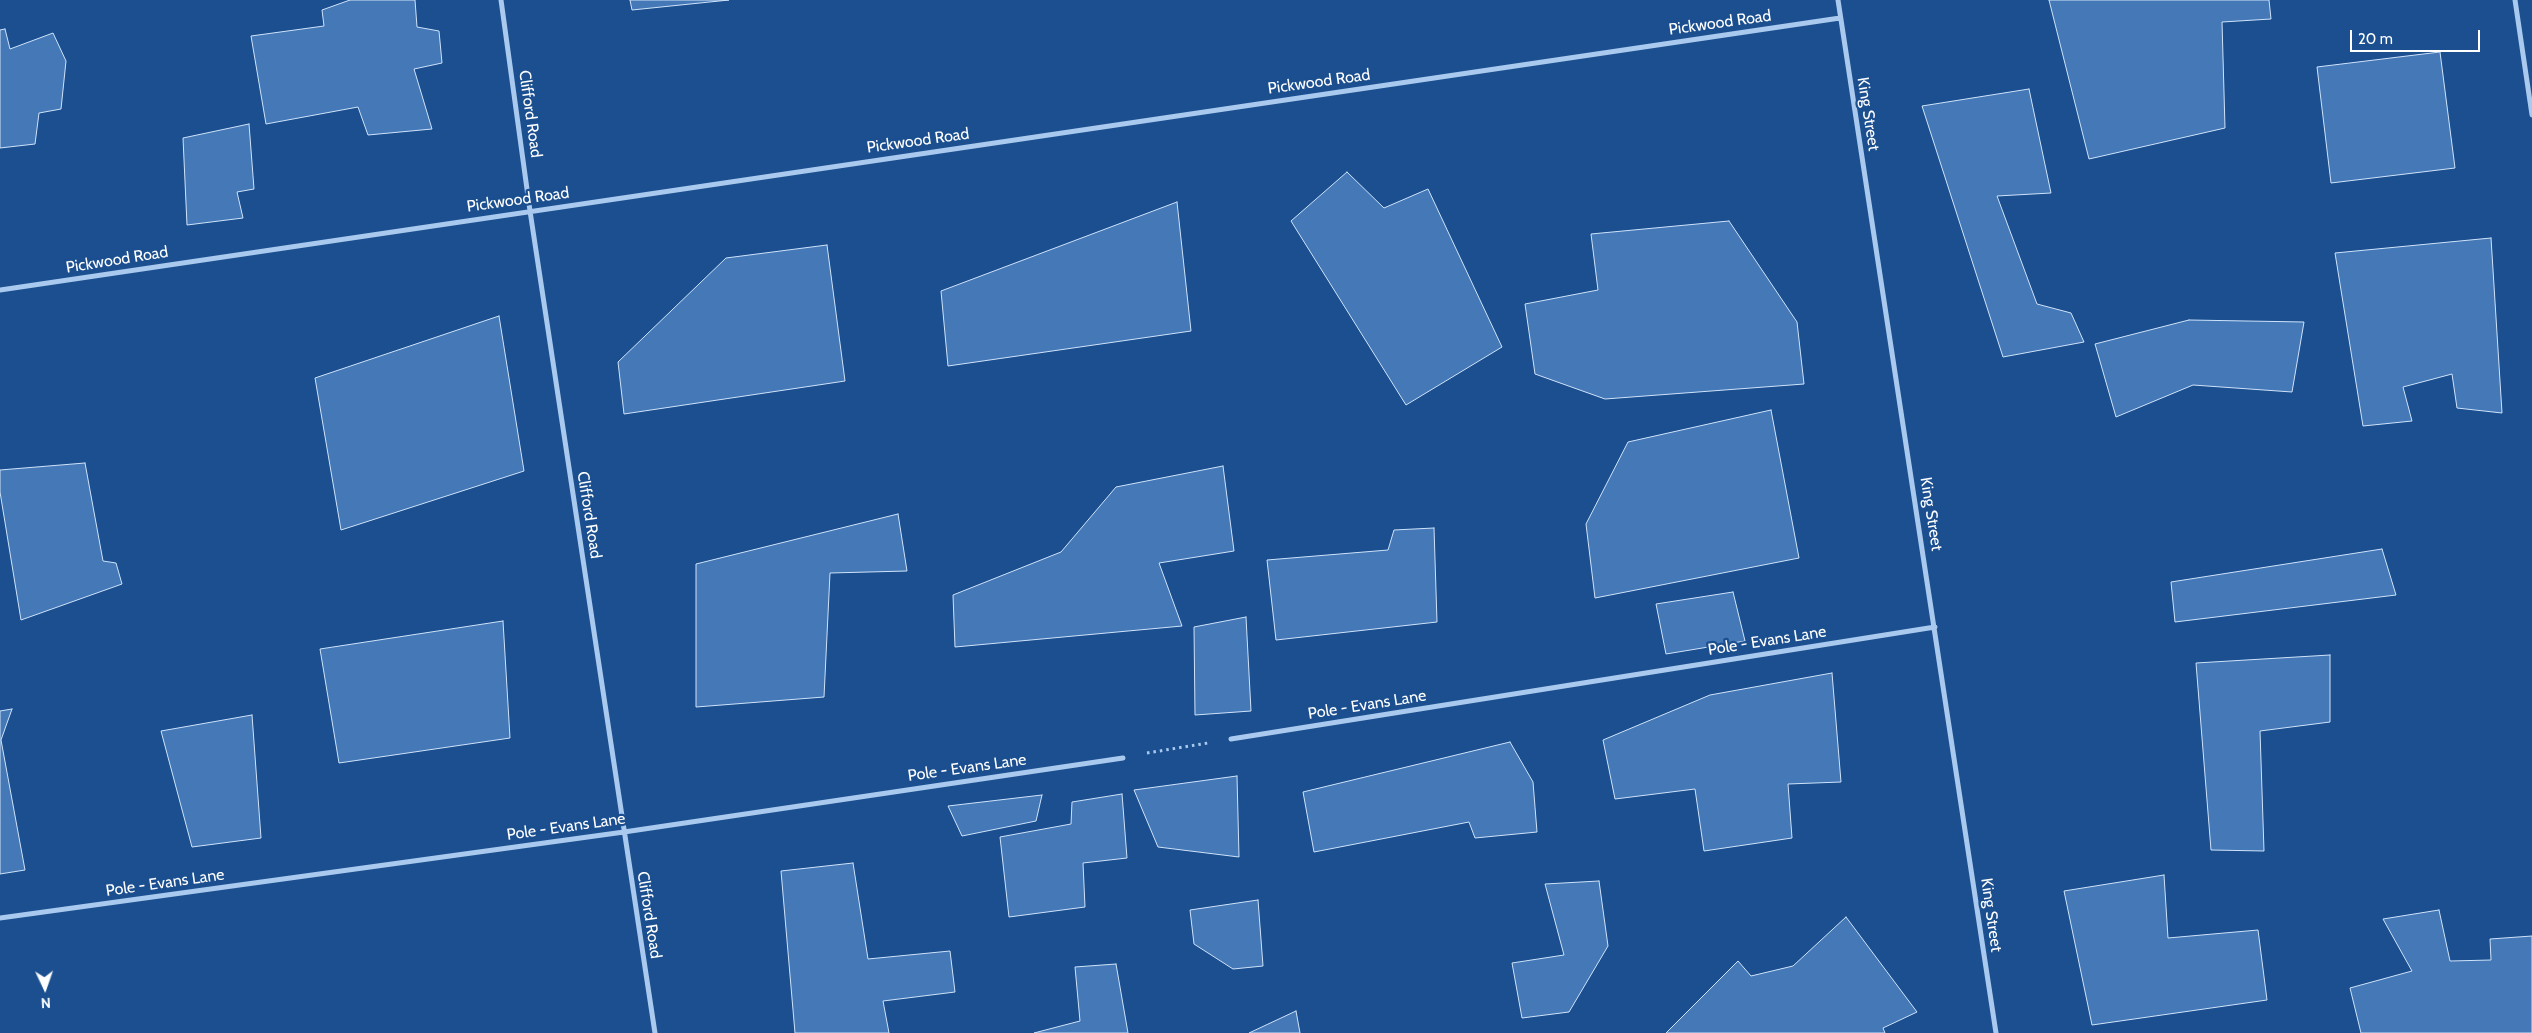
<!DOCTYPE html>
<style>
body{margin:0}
#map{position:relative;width:2532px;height:1033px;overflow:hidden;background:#1b4f8f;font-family:Cabin,sans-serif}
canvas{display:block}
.north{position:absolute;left:20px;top:963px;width:50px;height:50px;-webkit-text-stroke:4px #1b4f8f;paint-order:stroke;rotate:177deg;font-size:14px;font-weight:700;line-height:20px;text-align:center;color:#fff}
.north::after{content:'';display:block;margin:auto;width:18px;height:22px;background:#fff;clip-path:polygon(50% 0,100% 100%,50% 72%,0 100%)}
.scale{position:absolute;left:2350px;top:30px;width:130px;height:22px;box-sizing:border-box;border:2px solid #fff;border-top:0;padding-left:6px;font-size:15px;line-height:18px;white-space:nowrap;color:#fff;-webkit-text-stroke:4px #1b4f8f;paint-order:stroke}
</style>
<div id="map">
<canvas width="2532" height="1033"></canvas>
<div class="north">N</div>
<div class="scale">20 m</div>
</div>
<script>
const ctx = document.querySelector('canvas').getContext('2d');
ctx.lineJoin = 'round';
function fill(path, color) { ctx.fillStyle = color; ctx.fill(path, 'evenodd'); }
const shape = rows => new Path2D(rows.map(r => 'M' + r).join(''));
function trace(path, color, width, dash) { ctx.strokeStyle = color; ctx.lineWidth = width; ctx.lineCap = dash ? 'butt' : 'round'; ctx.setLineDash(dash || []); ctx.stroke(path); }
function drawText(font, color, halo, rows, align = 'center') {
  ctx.font = font + ' Cabin,sans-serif'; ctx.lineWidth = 4.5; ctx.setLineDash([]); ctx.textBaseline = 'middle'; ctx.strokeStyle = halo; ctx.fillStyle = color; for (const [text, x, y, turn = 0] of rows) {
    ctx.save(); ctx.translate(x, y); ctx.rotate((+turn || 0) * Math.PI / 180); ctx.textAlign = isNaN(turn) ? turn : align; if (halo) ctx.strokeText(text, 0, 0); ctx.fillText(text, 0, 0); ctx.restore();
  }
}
const building = shape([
 [350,0,415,0,417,27,439,31,442,63,414,69,432,129,368,135,358,107,266,124,251,36,324,26,322,10,350,0],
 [630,0,729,0,632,10,630,0],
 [2049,0,2269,0,2271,19,2222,22,2225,128,2089,159,2049,0],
 [5,29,10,49,53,33,66,61,61,109,39,113,35,144,0,148,0,30,5,29],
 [2440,52,2455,168,2331,183,2317,67,2440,52],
 [2029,89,2051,193,1997,196,2037,304,2071,313,2084,342,2003,357,1922,106,2029,89],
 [249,124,254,189,237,192,243,218,187,225,183,138,249,124],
 [1347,172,1384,208,1428,189,1502,347,1406,405,1291,221,1347,172],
 [1177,202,1191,331,948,366,941,291,1177,202],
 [1729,221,1797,322,1804,384,1605,399,1535,374,1525,304,1598,290,1591,234,1729,221],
 [2491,238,2502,413,2457,408,2452,374,2403,387,2412,421,2363,426,2335,253,2491,238],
 [827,245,845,381,624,414,618,362,726,258,827,245],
 [499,316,524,471,341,530,315,378,499,316],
 [2189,320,2304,322,2292,392,2193,385,2116,417,2095,344,2189,320],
 [1771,410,1799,558,1595,598,1586,524,1628,442,1771,410],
 [85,463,103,561,116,563,122,584,21,620,0,492,0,470,85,463],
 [1223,466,1234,551,1159,563,1182,626,955,647,953,595,1061,552,1116,487,1223,466],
 [898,514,907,571,830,573,824,697,696,707,696,564,898,514],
 [1434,528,1437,622,1276,640,1267,560,1388,550,1394,530,1434,528],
 [2382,549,2396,595,2175,622,2171,582,2382,549],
 [1733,592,1745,641,1666,654,1656,604,1733,592],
 [1246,617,1251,711,1195,715,1194,627,1246,617],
 [503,621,510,738,339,763,320,649,503,621],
 [2330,655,2330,722,2260,731,2264,851,2211,850,2196,663,2330,655],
 [1832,673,1841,782,1788,784,1792,838,1704,851,1695,789,1615,799,1603,740,1710,695,1832,673],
 [12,709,1,740,25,870,0,874,0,711,12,709],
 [252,715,261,838,192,847,161,731,252,715],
 [1510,742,1533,782,1537,832,1475,838,1469,822,1314,852,1303,792,1510,742],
 [1237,776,1239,857,1158,847,1134,790,1237,776],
 [1122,794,1127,858,1083,863,1085,907,1009,917,1000,837,1071,824,1072,802,1122,794],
 [1042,795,1036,821,962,836,948,806,1042,795],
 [853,863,868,959,950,951,955,992,883,1001,889,1033,795,1033,781,871,853,863],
 [2164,875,2168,938,2258,930,2267,1000,2092,1025,2064,891,2164,875],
 [1599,881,1608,946,1569,1012,1522,1018,1512,963,1564,955,1545,884,1599,881],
 [1258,900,1263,966,1233,969,1194,944,1190,910,1258,900],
 [2439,910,2450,961,2491,960,2490,939,2532,936,2532,1033,2361,1033,2350,988,2412,971,2383,919,2439,910],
 [1846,917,1917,1012,1883,1028,1885,1033,1666,1033,1738,961,1751,976,1793,966,1846,917],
 [1116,964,1128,1033,1034,1033,1080,1021,1075,967,1116,964],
 [1296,1011,1300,1033,1249,1033,1296,1011]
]);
const path = shape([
 [1147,753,1208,743]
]);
const minor = shape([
 [501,0,530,211,655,1033],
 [1838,0,1996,1033],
 [2515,0,2532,115],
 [0,290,1840,18],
 [1231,739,1935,627],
 [0,918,624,832,1123,758]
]);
const streetNames = [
 ["Pickwood Road",1720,23,-8],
 ["Pickwood Road",1319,82,-8],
 ["Clifford Road",530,114,82],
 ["King Street",1868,114,81],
 ["Pickwood Road",918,141,-8],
 ["Pickwood Road",518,200,-8],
 ["Pickwood Road",117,260,-9],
 ["King Street",1931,514,81],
 ["Clifford Road",589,515,81],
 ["Pole - Evans Lane",1767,641,-9],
 ["Pole - Evans Lane",1367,705,-9],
 ["Pole - Evans Lane",967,768,-8],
 ["Pole - Evans Lane",566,827,-8],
 ["Pole - Evans Lane",165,883,-8],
 ["Clifford Road",649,915,81],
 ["King Street",1991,915,82]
];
fill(building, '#4478b7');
trace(building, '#cfe3fa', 1);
trace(path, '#a9c9ee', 3, [2.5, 4]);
trace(minor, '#a9c9ee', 5);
drawText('16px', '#fff', '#1b4f8f', streetNames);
</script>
